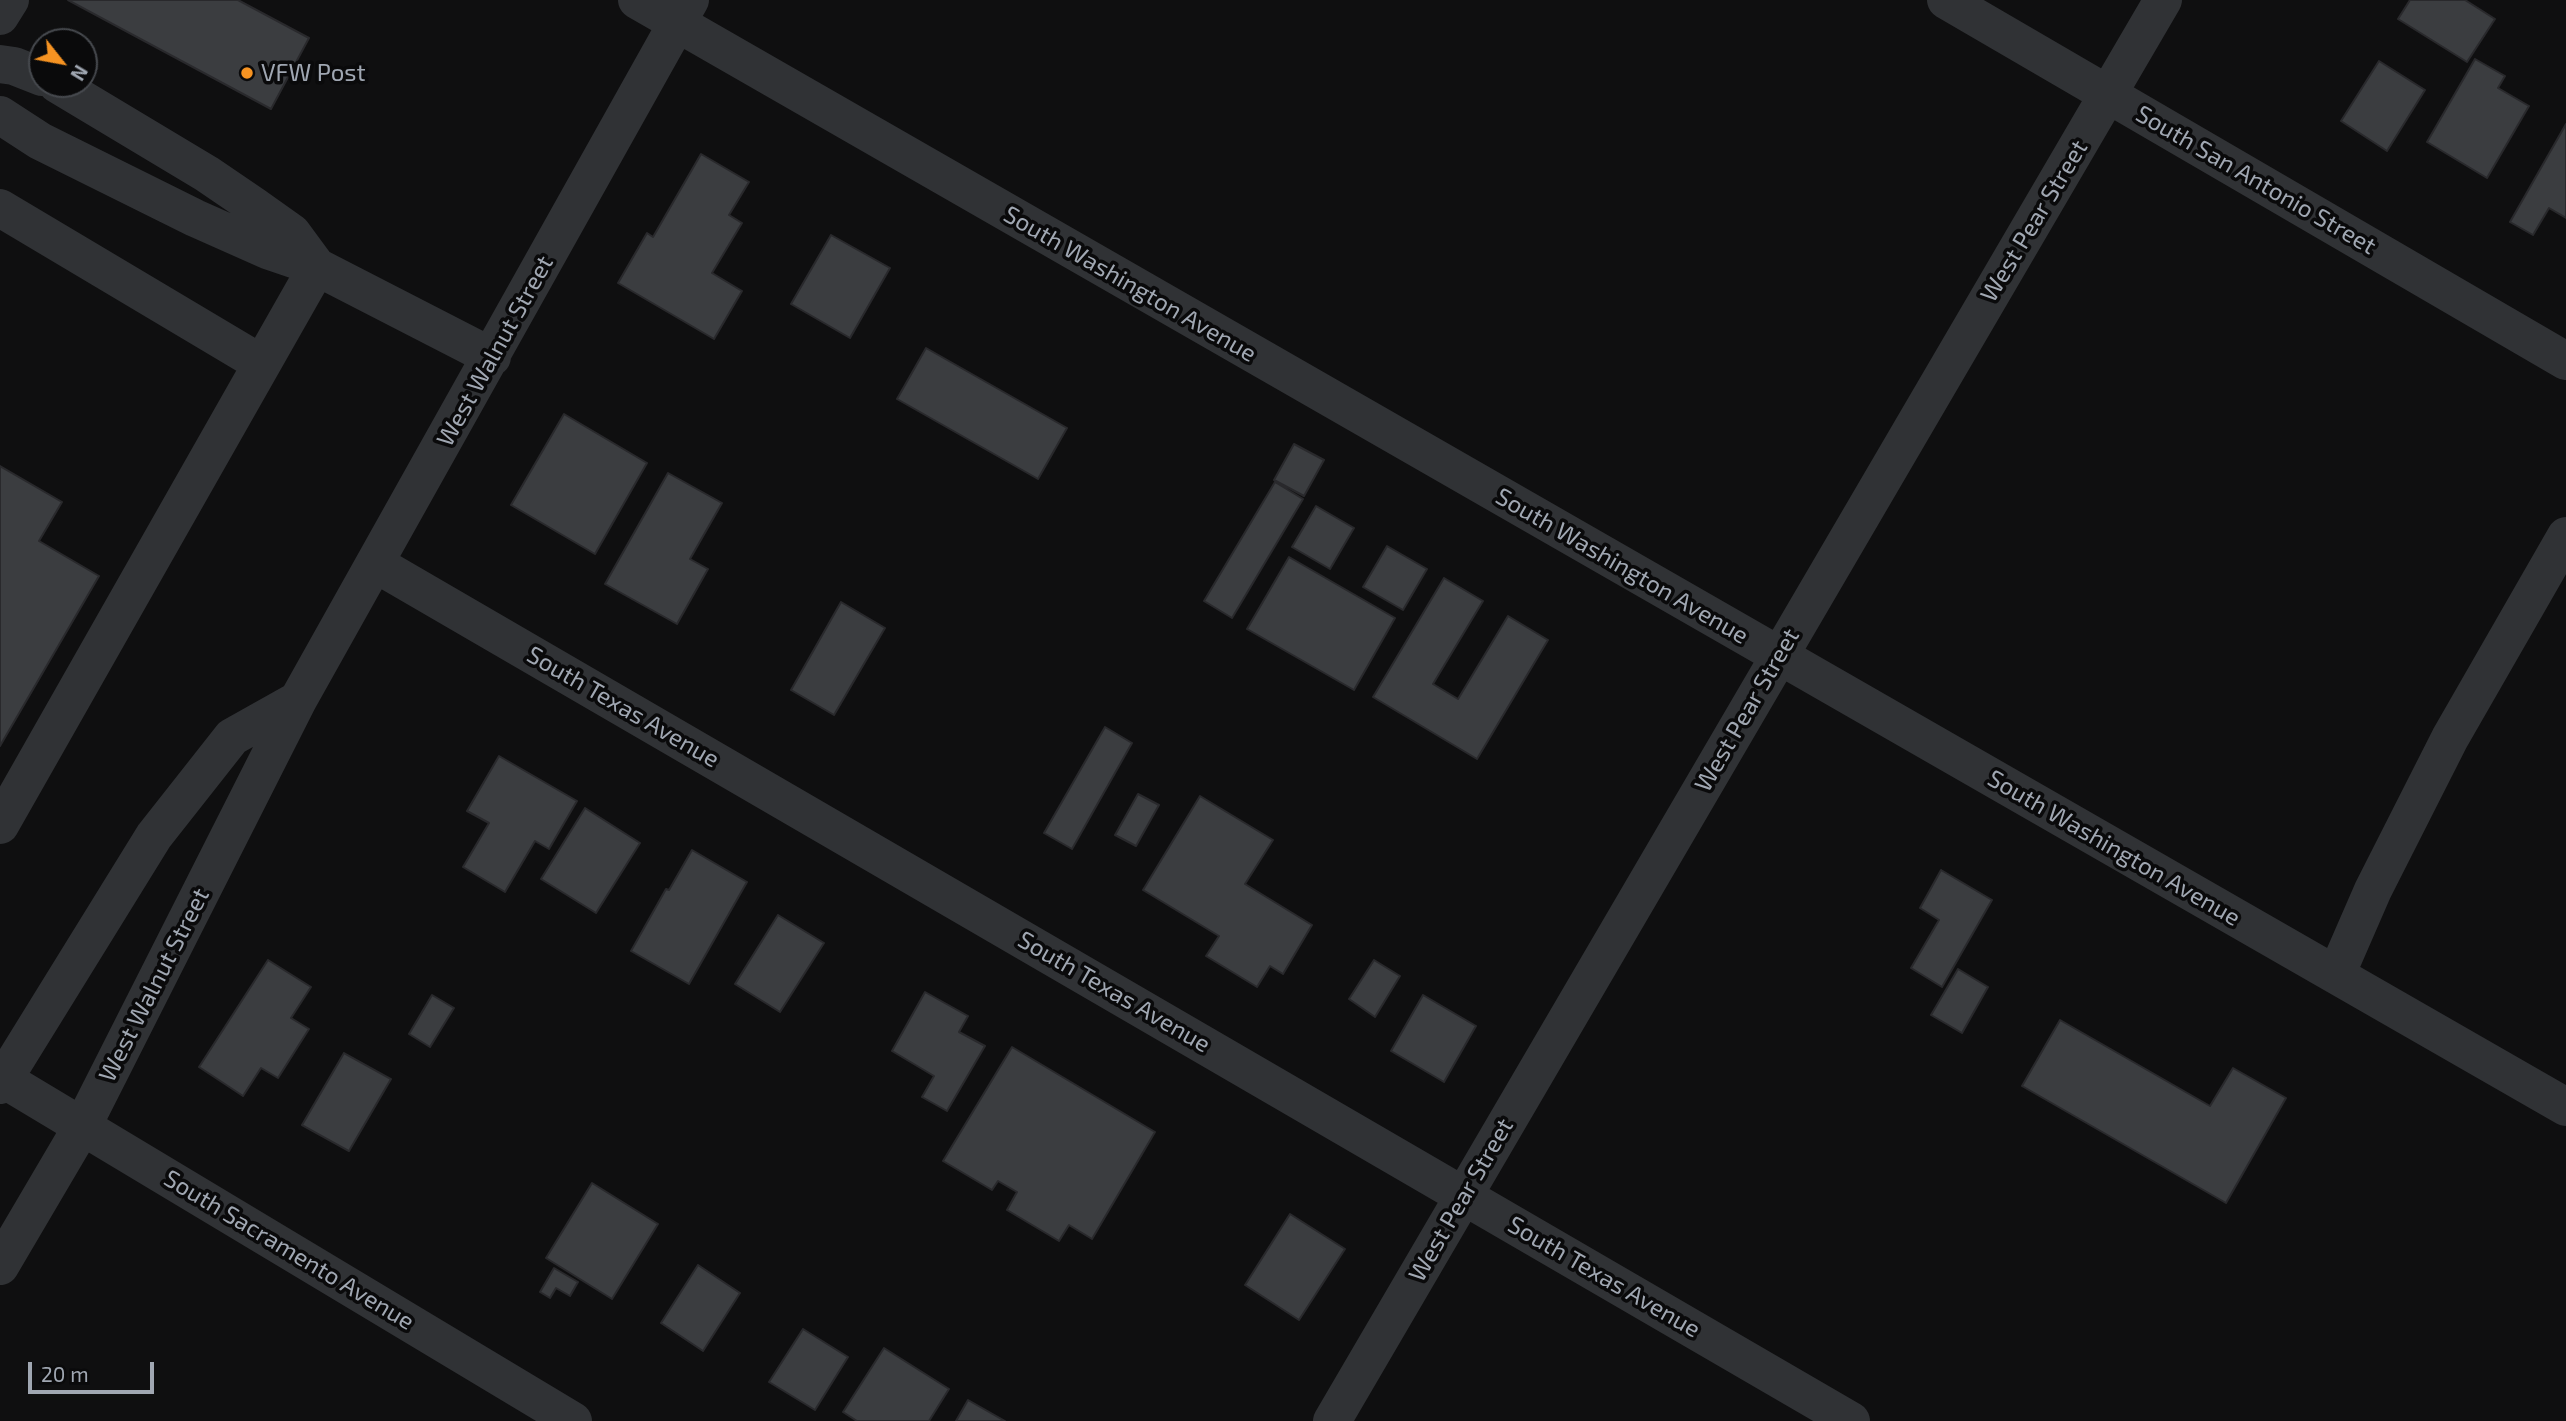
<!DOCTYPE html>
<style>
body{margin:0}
#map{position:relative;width:2566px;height:1421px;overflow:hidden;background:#0f0f10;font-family:"Exo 2",sans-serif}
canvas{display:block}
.north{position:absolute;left:28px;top:28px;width:70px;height:70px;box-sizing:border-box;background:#0a0a0b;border:2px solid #46494e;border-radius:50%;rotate:121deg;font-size:19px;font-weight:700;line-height:28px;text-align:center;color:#a0a7b2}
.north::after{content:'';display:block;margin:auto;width:24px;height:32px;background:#f69322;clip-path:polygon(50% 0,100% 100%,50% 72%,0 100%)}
.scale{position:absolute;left:28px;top:1362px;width:126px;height:32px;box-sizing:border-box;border:4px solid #a0a7b2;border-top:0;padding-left:9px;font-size:21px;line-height:24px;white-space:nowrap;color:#a0a7b2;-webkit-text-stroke:5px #0a0a0b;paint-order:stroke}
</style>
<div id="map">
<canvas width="2566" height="1421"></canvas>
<div class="north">N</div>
<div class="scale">20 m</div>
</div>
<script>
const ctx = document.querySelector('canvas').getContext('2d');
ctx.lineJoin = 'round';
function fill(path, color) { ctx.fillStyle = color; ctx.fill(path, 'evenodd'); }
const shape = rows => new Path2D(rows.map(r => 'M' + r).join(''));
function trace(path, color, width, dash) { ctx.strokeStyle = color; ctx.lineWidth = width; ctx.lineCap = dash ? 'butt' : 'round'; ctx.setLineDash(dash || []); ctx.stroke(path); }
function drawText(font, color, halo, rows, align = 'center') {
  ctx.font = font + ' "Exo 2",sans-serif'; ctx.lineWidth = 7; ctx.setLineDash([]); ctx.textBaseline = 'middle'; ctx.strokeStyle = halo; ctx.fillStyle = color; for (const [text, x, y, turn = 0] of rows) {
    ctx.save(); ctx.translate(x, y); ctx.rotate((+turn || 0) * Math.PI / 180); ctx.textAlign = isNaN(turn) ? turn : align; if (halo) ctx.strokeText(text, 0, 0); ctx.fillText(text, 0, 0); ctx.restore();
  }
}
const building = shape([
 [68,0,238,0,309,38,271,109,68,0],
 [2410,0,2465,0,2495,19,2467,62,2398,19,2410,0],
 [2475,59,2505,76,2498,88,2529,106,2487,178,2427,142,2475,59],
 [2379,61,2425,90,2387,151,2341,121,2379,61],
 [2566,124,2566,218,2549,208,2533,235,2510,222,2566,124],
 [701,154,749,182,729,215,742,223,712,273,742,291,714,339,618,283,647,233,653,237,701,154],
 [831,235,890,268,850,338,791,304,831,235],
 [926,348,1067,428,1038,479,897,399,926,348],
 [564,414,647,463,595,554,511,505,564,414],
 [1294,444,1324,460,1304,496,1274,480,1294,444],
 [0,466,62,502,39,541,99,576,0,746,0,466],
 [668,473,722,503,690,559,708,569,677,624,605,584,668,473],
 [1275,482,1303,499,1232,618,1204,601,1275,482],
 [1316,506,1354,528,1330,569,1292,547,1316,506],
 [1387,546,1427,569,1403,610,1363,587,1387,546],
 [1289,557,1395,618,1354,690,1247,629,1289,557],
 [1444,578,1483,601,1433,684,1458,699,1508,616,1548,640,1477,759,1373,697,1444,578],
 [841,602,885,628,834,715,791,690,841,602],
 [1105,727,1132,743,1072,849,1044,833,1105,727],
 [499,756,577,801,549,849,535,841,505,892,463,867,489,823,467,811,499,756],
 [1138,794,1159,805,1136,846,1115,835,1138,794],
 [1200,796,1273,840,1245,884,1312,925,1283,974,1270,966,1257,987,1206,956,1219,936,1143,890,1200,796],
 [585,808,640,843,596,913,541,879,585,808],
 [692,850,747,882,689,984,631,951,666,889,669,890,692,850],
 [1941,870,1992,900,1942,987,1911,968,1939,920,1920,908,1941,870],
 [778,915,824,943,780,1012,735,984,778,915],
 [268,960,311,987,291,1018,309,1029,278,1078,261,1068,243,1096,199,1067,268,960],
 [1374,960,1400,976,1375,1017,1349,999,1374,960],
 [1958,969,1988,987,1962,1033,1931,1015,1958,969],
 [925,992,968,1016,959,1032,985,1046,947,1111,922,1097,934,1076,892,1051,925,992],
 [432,995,454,1008,430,1047,409,1034,432,995],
 [1423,995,1476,1026,1444,1082,1391,1051,1423,995],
 [2060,1020,2210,1106,2233,1068,2286,1098,2226,1203,2022,1086,2060,1020],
 [1012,1047,1155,1132,1092,1239,1069,1225,1059,1241,1007,1210,1017,1192,998,1181,992,1190,943,1161,1012,1047],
 [344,1053,391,1079,349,1151,302,1125,344,1053],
 [592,1183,658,1224,612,1299,546,1258,592,1183],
 [1290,1214,1345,1249,1299,1320,1245,1285,1290,1214],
 [698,1265,740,1293,703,1351,661,1323,698,1265],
 [554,1268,578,1282,570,1296,556,1288,550,1298,540,1292,554,1268],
 [803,1329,848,1357,815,1410,769,1382,803,1329],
 [884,1348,949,1389,929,1421,857,1421,843,1412,884,1348],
 [968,1400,1005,1421,956,1421,968,1400]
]);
const minor = shape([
 [637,0,2566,1107],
 [1946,0,2566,361],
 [0,16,10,0],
 [0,64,14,66,42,77],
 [57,84,207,174,254,206,292,233,317,267,492,357],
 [0,115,40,141,195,218,267,250,317,267,0,825],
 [0,208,262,364],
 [376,564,1851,1421],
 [2336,975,2373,890,2450,738,2566,536],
 [0,1077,573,1421],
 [0,1085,154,836,232,737,298,700],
 [0,1266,83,1125,298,700,690,0],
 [1332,1421,2163,0]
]);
const markers = [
 [247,73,7,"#f69322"]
];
const poiNames = [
 ["VFW Post",261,73]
];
const streetNames = [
 ["South San Antonio Street",2256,180,30],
 ["West Pear Street",2034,221,-59],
 ["South Washington Avenue",1130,284,30],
 ["West Walnut Street",495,351,-61],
 ["South Washington Avenue",1622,566,30],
 ["South Texas Avenue",623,707,30],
 ["West Pear Street",1747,710,-60],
 ["South Washington Avenue",2114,848,30],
 ["West Walnut Street",154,985,-63],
 ["South Texas Avenue",1114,992,30],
 ["West Pear Street",1461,1200,-60],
 ["South Sacramento Avenue",289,1250,31],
 ["South Texas Avenue",1604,1277,30]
];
fill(building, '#3b3d40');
trace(building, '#29292c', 2);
trace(minor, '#303235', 38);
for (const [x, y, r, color] of markers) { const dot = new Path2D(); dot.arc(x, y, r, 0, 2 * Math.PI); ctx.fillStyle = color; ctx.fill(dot); trace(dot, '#0a0a0b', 2.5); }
drawText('24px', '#a0a7b2', '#0a0a0b', poiNames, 'left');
drawText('24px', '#a0a7b2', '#0a0a0b', streetNames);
</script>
